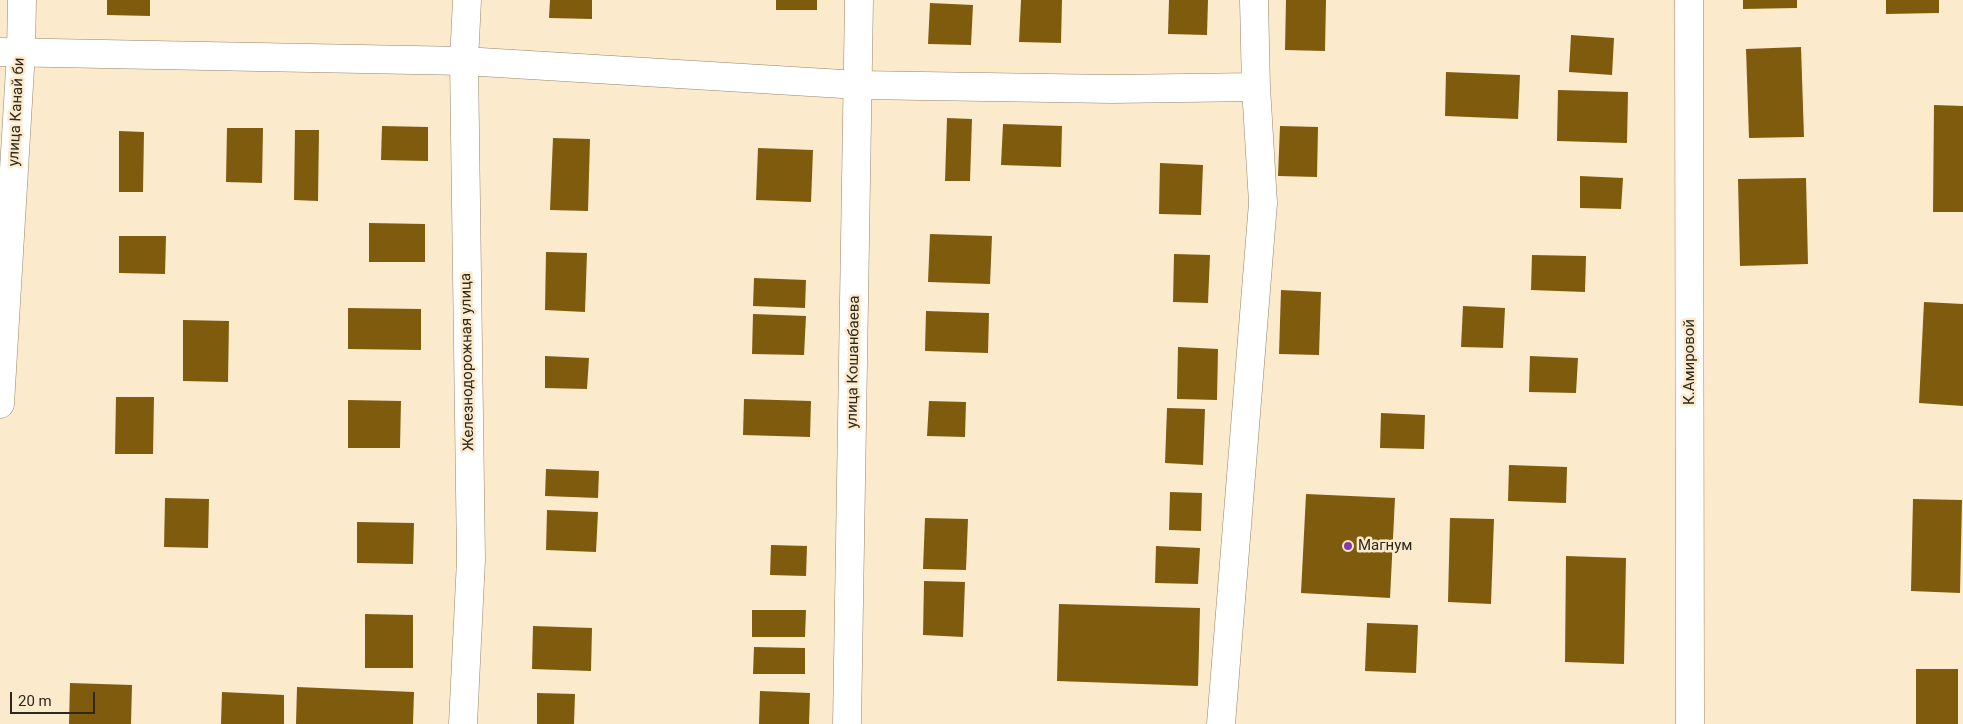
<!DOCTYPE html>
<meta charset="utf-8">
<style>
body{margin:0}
#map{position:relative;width:1963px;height:724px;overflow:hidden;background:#fceacd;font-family:Roboto,sans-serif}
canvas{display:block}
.scale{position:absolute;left:10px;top:692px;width:85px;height:22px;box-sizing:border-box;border:2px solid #2d271c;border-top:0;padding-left:6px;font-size:15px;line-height:18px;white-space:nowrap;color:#2d271c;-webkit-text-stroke:4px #fceacd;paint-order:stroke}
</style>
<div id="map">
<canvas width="1963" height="724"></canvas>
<div class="scale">20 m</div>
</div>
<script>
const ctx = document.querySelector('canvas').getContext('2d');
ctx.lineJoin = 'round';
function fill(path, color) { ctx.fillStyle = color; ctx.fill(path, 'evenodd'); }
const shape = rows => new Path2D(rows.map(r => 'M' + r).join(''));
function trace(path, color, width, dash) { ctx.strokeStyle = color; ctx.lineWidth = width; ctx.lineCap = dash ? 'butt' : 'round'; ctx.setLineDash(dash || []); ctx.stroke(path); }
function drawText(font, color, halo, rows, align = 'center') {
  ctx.font = font + ' Roboto,sans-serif'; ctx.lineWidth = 5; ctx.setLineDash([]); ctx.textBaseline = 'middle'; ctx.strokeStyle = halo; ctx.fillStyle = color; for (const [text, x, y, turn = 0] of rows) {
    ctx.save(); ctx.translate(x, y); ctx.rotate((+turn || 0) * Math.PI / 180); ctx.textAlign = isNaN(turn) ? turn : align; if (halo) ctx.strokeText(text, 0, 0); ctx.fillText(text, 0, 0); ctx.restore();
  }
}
const building = shape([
 [107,0,150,0,150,16,107,15],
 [550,0,592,0,592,19,549,18],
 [776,0,817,0,817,10,776,10],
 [1021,0,1062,0,1061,43,1019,42],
 [1169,0,1208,0,1207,35,1168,34],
 [1286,0,1326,0,1325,51,1285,50],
 [1743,0,1797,0,1797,8,1743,9],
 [1886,0,1939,0,1939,13,1886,14],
 [930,3,973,5,971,45,928,44],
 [1571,35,1614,38,1612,75,1569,72],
 [1801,47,1804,137,1749,138,1746,49],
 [1446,72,1520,75,1518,119,1445,116],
 [1558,90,1628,92,1627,143,1557,141],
 [1934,105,1963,106,1963,212,1933,212],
 [947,118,972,119,970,181,945,181],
 [1003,124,1062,126,1061,167,1001,165],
 [382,126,428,127,428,161,381,160],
 [1280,126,1318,127,1317,177,1278,176],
 [227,128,263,128,262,183,226,182],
 [295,130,319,130,318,201,294,200],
 [119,131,144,132,143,192,119,192],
 [553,138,590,139,588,211,550,210],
 [758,148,813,150,811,202,756,200],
 [1160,163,1203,165,1201,215,1159,214],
 [1580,176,1623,178,1621,209,1580,208],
 [1806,178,1808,264,1740,266,1738,179],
 [369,223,425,224,425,262,369,262],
 [930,234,992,236,990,284,928,282],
 [119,236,166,236,165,274,119,273],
 [546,252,587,253,585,312,545,310],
 [1174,254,1210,255,1208,303,1173,302],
 [1532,255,1586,256,1585,292,1531,290],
 [754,278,806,280,805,308,753,306],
 [1281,290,1321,292,1319,355,1279,354],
 [1924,302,1963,304,1963,406,1919,403],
 [1463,306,1505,308,1503,348,1461,347],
 [348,308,421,309,421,350,348,349],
 [926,311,989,313,988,353,925,351],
 [753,314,806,316,804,355,752,354],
 [183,320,229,321,228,382,183,381],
 [1178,347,1218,349,1217,400,1177,399],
 [545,356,589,358,587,389,545,388],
 [1530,356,1578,358,1576,393,1529,392],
 [116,397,154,397,153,454,115,454],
 [744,399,811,401,810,437,743,435],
 [348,400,401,401,400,448,348,448],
 [929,401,966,402,965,437,927,436],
 [1167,408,1205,409,1203,465,1165,463],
 [1381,413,1425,415,1424,449,1380,448],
 [1509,465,1567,467,1566,503,1508,501],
 [546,469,599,471,598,498,545,496],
 [1170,492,1202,493,1201,531,1169,530],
 [1306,494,1395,498,1390,598,1301,593],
 [165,498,209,499,208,548,164,547],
 [1913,499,1962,500,1960,593,1911,591],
 [547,510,598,512,596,552,546,550],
 [925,518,968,519,966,570,923,569],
 [1450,518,1494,519,1491,604,1448,602],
 [357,522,414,523,413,564,357,563],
 [771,545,807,546,806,576,770,575],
 [1156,546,1200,548,1198,584,1155,583],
 [1566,556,1626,558,1624,664,1565,662],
 [924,581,965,582,963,637,923,635],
 [1059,604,1200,608,1198,686,1057,681],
 [752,610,806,610,805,637,752,637],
 [365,614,413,615,413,668,365,668],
 [1367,623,1418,625,1416,673,1365,671],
 [533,626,592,628,591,671,532,669],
 [754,647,805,648,805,674,753,674],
 [1916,669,1958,669,1958,724,1916,724],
 [70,683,132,685,131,724,69,724],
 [297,687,414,692,413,724,296,724],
 [760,691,810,693,809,724,759,724],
 [222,692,284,695,284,724,221,724],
 [537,693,575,694,574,724,537,724]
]);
const minor = shape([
 [1689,0,1690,724],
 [0,52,464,61,859,85,1112,89,1256,87],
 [0,404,21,52,22,0],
 [463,724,471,560,464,61,467,0],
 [847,724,859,0],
 [1221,724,1263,203,1256,87,1254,0]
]);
const markers = [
 [1348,546,5,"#8c37a4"]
];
const streetNames = [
 ["улица Канай би",17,112,-87],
 ["Железнодорожная улица",468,362,-91],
 ["улица Кошанбаева",854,362,-89],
 ["К.Амировой",1690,362,-90]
];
const poiNames = [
 ["Магнум",1358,546]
];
fill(building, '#7f5c0d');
trace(minor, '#95856a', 29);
trace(minor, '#fff', 28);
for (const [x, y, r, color] of markers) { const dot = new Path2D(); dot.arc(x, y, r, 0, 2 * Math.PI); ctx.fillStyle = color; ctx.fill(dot); trace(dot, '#fceacd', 2); }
drawText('15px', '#2d271c', '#fceacd', streetNames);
drawText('15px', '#2d271c', '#fceacd', poiNames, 'left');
</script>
